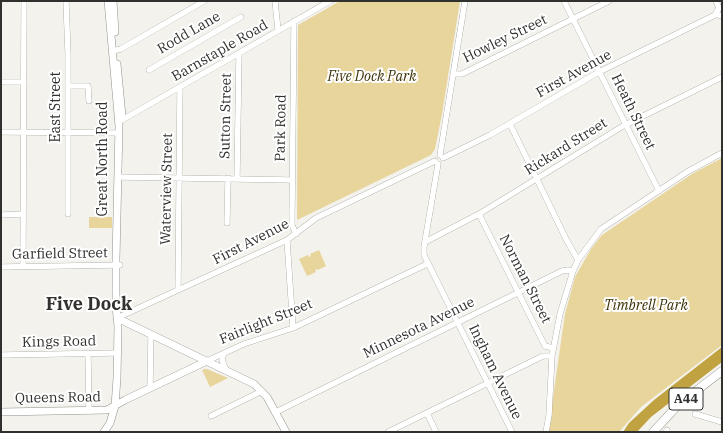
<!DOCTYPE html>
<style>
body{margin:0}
#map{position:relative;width:723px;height:433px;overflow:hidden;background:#f3f2ec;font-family:"IBM Plex Serif",serif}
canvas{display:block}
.frame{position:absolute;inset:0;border:2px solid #30302e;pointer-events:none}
</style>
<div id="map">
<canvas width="723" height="433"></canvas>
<div class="frame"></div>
</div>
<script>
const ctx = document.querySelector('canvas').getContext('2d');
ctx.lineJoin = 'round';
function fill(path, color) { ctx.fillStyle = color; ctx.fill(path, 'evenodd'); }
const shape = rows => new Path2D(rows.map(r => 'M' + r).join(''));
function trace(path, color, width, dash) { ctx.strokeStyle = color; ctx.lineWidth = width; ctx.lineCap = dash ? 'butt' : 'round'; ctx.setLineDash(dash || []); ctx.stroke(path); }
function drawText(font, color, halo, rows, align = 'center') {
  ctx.font = font + ' "IBM Plex Serif",serif'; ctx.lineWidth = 4; ctx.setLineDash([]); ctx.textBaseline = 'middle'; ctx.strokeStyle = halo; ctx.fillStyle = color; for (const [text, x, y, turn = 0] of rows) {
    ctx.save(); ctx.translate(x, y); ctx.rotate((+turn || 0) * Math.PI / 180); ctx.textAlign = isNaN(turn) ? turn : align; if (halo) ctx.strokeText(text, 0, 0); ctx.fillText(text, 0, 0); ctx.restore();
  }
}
const green = shape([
 [340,1,460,1,442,114,435,149,431,155,297,220,298,25],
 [722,158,722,345,641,407,619,432,548,432,565,314,575,277,591,249,602,235,692,174],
 [89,217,112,217,112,228,89,228],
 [319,250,326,266,318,270,317,269,315,270,316,272,307,276,299,259,308,255,309,257,311,256,310,254],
 [205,369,207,369,228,378,210,387,202,370]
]);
const water = shape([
 [722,347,722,362,651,417,637,432,623,432,629,423,654,400]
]);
const minor = shape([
 [66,1,68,54,68,214],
 [275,1,278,30],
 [564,1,659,191],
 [716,1,719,8],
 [719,8,716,13,718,15,722,16],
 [294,21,292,214,292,225,296,234],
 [113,51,121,49,204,1],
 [149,70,241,17],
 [453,74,462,74,609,1],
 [1,82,24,82],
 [68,86,88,86,89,101],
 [122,120,330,1],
 [510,124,567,241,578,260],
 [1,132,119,133],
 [440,155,465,1],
 [443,158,490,135,597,73,717,14],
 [438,164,424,247,424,255,512,432],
 [118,177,292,180],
 [237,179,239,54],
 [479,214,545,346,553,348],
 [1,215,23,214],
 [227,223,228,178],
 [287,240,293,328],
 [425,242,479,214,623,126,722,77],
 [23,266,24,1],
 [1,267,120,265],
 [178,290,180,87],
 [117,318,287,240,316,218,435,161],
 [88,353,89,411],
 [224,353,222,360,226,370],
 [1,355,117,353],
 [207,361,244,344,293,328,427,264],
 [150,388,151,334],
 [276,412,562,271,568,270,573,271],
 [427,413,436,432],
 [695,414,722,422],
 [211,416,262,391],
 [388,432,543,356,552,356],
 [546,432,549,415,552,356,560,314,573,271,578,260,601,229,687,172,722,153],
 [666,432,667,430]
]);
const major = shape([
 [113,1,115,32],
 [117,64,122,116],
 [117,318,254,384,267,397,286,432],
 [1,412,107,410,125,400,207,361],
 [104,432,110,423,115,406,117,378,118,326,116,307,116,259,119,126,108,1]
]);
const highway = shape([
 [653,432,679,404,722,371]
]);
const shields = [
 [686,399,34]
];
const shieldNames = [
 ["A44",686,399]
];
const streetNames = [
 ["Rodd Lane",189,33,-30],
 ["Howley Street",505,39,-26],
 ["Barnstaple Road",220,51,-30],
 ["First Avenue",574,74,-29],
 ["East Street",56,107,-90],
 ["Heath Street",633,112,64],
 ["Sutton Street",226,116,-89],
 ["Park Road",281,128,-89],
 ["Rickard Street",566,147,-32],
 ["Great North Road",103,159,-90],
 ["Waterview Street",167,189,-89],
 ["First Avenue",251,242,-27],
 ["Garfield Street",60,254,-1],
 ["Norman Street",525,279,63],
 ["Fairlight Street",266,322,-22],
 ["Minnesota Avenue",419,328,-26],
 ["Kings Road",59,342,-1],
 ["Ingham Avenue",495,372,64],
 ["Queens Road",58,398,-1]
];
const parkNames = [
 ["Five Dock Park",372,77],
 ["Timbrell Park",646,306]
];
const districtNames = [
 ["Five Dock",89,305]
];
fill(green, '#e7d59c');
fill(water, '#c0a340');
trace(minor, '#93918c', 6);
trace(major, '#93918c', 8);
trace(highway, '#93918c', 9);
trace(minor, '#fff', 5.5);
trace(major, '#fff', 7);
trace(highway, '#fff', 8);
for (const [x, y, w] of shields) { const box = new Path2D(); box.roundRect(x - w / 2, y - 11, w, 22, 3); ctx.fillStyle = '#fff'; ctx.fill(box); trace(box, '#30302e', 1); }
drawText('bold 13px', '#30302e', null, shieldNames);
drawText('14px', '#30302e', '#fff', streetNames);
drawText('italic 14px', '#3d3105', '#fff', parkNames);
drawText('bold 18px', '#33312d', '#fff', districtNames);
</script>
